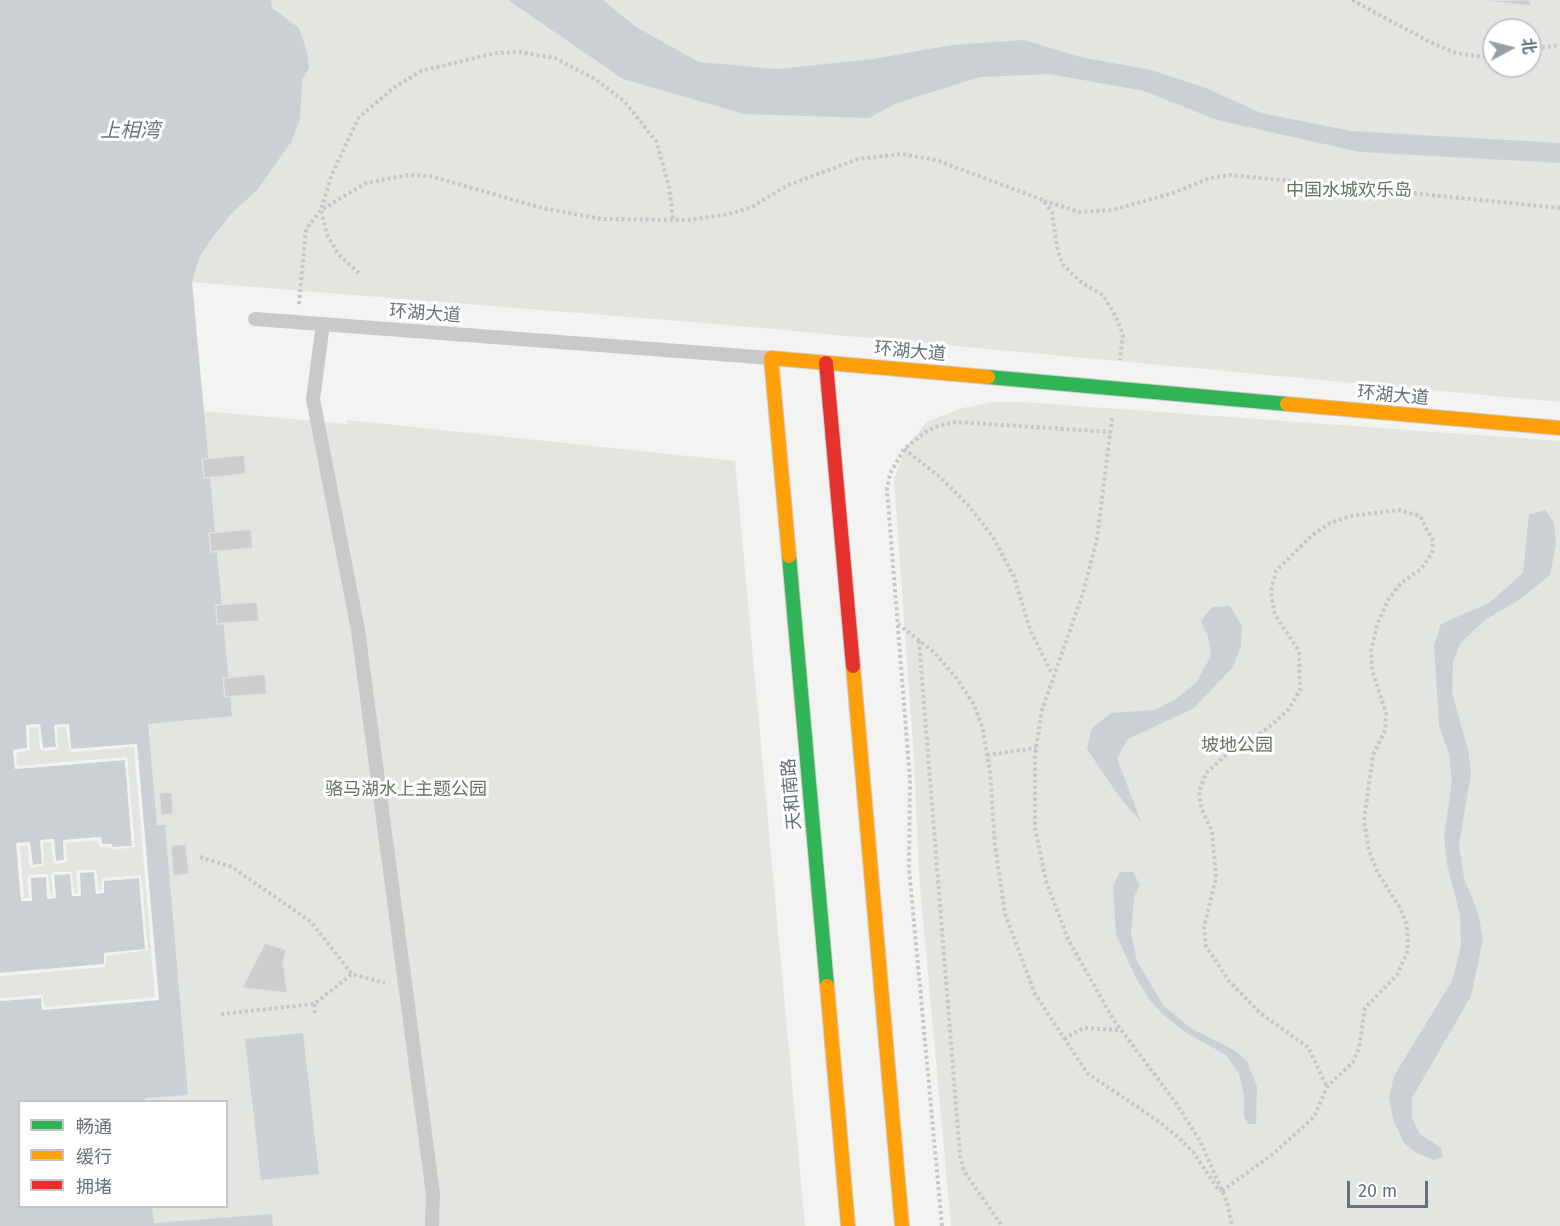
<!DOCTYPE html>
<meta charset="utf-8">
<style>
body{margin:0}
#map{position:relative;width:1560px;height:1226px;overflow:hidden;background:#f3f3f2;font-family:"Fira Sans","Noto Sans SC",sans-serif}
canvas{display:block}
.legend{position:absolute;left:18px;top:1100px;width:210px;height:108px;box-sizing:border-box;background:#fff;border:2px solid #c2c6cb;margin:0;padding:8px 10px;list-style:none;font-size:18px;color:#67707e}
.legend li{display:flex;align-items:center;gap:12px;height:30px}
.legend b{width:30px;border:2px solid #c2c6cb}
.north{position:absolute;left:1482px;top:18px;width:60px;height:60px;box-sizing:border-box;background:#fff;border:2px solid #c2c6cb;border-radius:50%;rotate:83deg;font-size:16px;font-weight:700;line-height:24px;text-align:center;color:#67707e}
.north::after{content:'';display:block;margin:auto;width:21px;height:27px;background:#989ea7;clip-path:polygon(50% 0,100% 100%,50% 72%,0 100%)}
.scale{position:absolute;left:1347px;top:1181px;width:81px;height:27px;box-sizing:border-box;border:3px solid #67707e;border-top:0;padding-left:8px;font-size:18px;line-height:21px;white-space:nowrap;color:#67707e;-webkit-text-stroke:4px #fff;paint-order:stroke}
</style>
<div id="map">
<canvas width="1560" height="1226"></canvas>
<ul class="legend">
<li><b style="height:8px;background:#30b455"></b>畅通</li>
<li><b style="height:8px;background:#ff9f0a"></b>缓行</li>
<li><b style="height:8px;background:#e5322d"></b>拥堵</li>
</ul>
<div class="north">北</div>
<div class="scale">20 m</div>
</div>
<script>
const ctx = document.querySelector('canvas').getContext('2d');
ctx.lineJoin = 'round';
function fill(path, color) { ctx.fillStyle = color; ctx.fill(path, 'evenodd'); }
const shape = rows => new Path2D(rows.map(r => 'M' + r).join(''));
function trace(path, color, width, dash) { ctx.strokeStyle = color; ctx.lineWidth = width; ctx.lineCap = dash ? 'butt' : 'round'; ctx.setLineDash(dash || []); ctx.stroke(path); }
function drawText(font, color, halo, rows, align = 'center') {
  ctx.font = font + ' "Fira Sans","Noto Sans SC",sans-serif'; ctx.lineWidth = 6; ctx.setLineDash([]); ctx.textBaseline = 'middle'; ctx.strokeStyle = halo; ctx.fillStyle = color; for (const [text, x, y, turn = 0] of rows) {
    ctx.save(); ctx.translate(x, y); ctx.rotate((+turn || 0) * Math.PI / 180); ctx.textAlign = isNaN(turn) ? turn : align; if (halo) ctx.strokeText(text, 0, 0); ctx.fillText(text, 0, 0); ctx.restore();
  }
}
const green = shape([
 [0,0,1560,0,1560,402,729,325,192,282],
 [1494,30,1530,30,1530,66,1494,66],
 [994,402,1022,402,1560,441,1560,1226,951,1226,919,875,914,758,894,479,906,447,927,422,962,408],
 [203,411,347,424,347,420,735,461,805,1226,0,1226,0,803,13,750],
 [20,1102,226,1102,226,1206,20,1206]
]);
const water = shape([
 [0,0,271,0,272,8,299,28,307,52,309,68,302,80,300,120,291,142,257,190,231,214,212,238,199,258,192,282,232,716,148,724,157,825,165,825,188,1095,145,1098,145,1102,20,1102,20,1206,152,1207,154,1223,272,1214,273,1226,0,1226,0,1001,41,998,43,1010,158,1000,137,744,71,749,68,724,54,725,56,747,43,748,40,724,26,725,28,749,13,750,15,769,125,760,132,846,112,847,102,844,101,837,63,840,64,860,56,861,54,839,40,840,42,864,32,865,30,842,17,843,21,901,32,901,30,878,46,876,48,899,56,898,54,875,70,874,72,896,81,895,79,873,94,872,96,893,104,893,103,881,139,878,146,950,104,953,105,964,0,973],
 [508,0,603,0,636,27,699,62,777,69,873,59,952,45,1024,40,1080,57,1151,70,1206,88,1261,113,1351,131,1560,143,1560,163,1360,152,1217,120,1144,91,1050,74,980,77,897,103,869,118,744,114,623,79],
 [1545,510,1554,523,1556,544,1550,575,1519,600,1485,620,1461,642,1453,662,1452,693,1468,750,1471,773,1459,844,1464,878,1478,913,1483,939,1471,996,1412,1098,1412,1118,1420,1134,1441,1148,1443,1157,1434,1160,1417,1153,1404,1143,1393,1119,1389,1097,1394,1076,1452,981,1461,947,1460,915,1447,864,1444,837,1452,781,1449,754,1439,725,1434,645,1441,624,1489,603,1523,573,1529,515],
 [1230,606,1242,626,1241,646,1233,667,1194,708,1128,739,1117,758,1141,822,1118,795,1087,749,1092,728,1111,713,1155,710,1176,699,1196,683,1211,656,1208,636,1201,621,1212,607],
 [1120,872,1133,872,1140,885,1134,897,1131,934,1137,961,1163,1005,1189,1027,1234,1050,1247,1061,1257,1087,1256,1124,1248,1124,1244,1116,1244,1095,1239,1073,1226,1055,1185,1032,1164,1015,1150,1000,1136,978,1116,935,1113,886],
 [303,1033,319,1174,261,1180,245,1039]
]);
const pier = shape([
 [40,724,43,748,56,747,54,725,69,724,71,749,137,744,159,1000,42,1010,41,998,0,1001,0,998,42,995,45,1007,155,997,134,747,70,752,66,727,57,727,58,749,43,751,40,749,38,727,29,728,30,750,16,753,17,766,127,757,135,847,112,850,109,847,100,847,98,840,66,843,67,862,56,864,53,862,51,842,43,843,44,865,32,868,29,865,28,845,20,846,24,898,29,898,27,878,30,875,48,874,50,895,53,895,51,875,53,872,72,872,74,893,78,893,76,873,78,870,96,870,99,891,101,890,102,878,141,875,148,950,107,956,105,967,0,976,0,973,104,964,104,953,145,949,139,878,104,881,104,893,96,894,94,872,80,873,81,896,72,896,70,874,54,875,56,898,47,899,46,877,31,878,32,901,21,901,16,843,30,842,33,865,42,864,40,840,54,839,56,861,64,860,63,840,101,837,102,844,112,844,112,847,132,846,125,760,15,769,13,750,27,748,26,725]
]);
const building = shape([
 [1476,0,1531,0,1530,6,1476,0],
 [244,455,246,474,204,478,202,459,244,455],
 [251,529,253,548,211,552,209,533,251,529],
 [257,602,259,621,217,624,216,605,257,602],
 [265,674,267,694,225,697,223,678,265,674],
 [172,792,173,814,161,815,159,793,172,792],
 [186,844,189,874,173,876,171,845,186,844],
 [265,943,287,950,283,960,287,993,242,988,265,943]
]);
const path = shape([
 [1352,0,1430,42,1456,53,1484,57,1494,55],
 [1530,49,1560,45],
 [1044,201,1080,212,1112,210,1173,193,1210,178,1231,175,1560,208],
 [359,273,338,254,327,234,321,210,332,174,359,117,395,87,421,71,496,53,519,52,555,58,595,79,624,101,656,141,669,186,673,220],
 [299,304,306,229,321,210,366,183,408,175,430,176,542,208,602,219,688,220,729,214,752,207,786,186,858,159,901,154,936,160,1043,200,1052,212,1057,247,1062,264,1082,283,1103,295,1116,317,1123,335,1120,360],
 [1112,418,1097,539,1083,593,1042,710,1035,755,1035,828,1046,881,1068,939,1113,1019,1176,1103,1200,1141,1227,1202,1232,1226],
 [904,449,940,477,968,505,993,537,1014,577,1031,632,1052,674],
 [898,624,934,652,958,680,974,705,982,726,990,771,995,845,1005,914,1035,994,1087,1073,1158,1121,1179,1138,1193,1152,1220,1192],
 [919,641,960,1156,964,1171,1002,1226],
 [987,755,1036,748],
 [200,857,232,867,311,922,352,974,385,983],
 [314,1004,315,1013],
 [221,1014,314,1004,352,974],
 [1064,1039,1083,1028,1120,1030],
 [1222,1191,1273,1154,1314,1117,1327,1087,1353,1062,1359,1048,1365,1008,1397,975,1408,950,1407,925,1400,908,1378,873,1369,851,1364,820,1373,755,1385,731,1386,713,1372,670,1371,651,1377,625,1388,600,1401,583,1421,569,1432,553,1433,541,1420,516,1399,510,1350,516,1330,523,1311,536,1276,571,1271,592,1275,615,1299,651,1300,690,1289,709,1268,728,1225,756,1206,773,1199,792,1202,810,1212,831,1216,878,1204,927,1206,946,1229,981,1260,1013,1308,1047,1327,1087],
 [942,1226,909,868,910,780,887,489,890,474,904,449,924,433,935,427,956,422,1111,432]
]);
const lane = shape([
 [255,319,771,358],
 [323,324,313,399,358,630,433,1194,432,1226]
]);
const fast = shape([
 [988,377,1287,404],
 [789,556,827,986]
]);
const slow = shape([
 [1287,404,1560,428],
 [789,556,771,358,988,377],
 [853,666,902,1226],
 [827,986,848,1226]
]);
const jam = shape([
 [826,363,853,666]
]);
const parkNames = [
 ["中国水城欢乐岛",1349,191],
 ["坡地公园",1237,746],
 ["骆马湖水上主题公园",406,790]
];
const streetNames = [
 ["环湖大道",425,314,4],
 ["环湖大道",910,352,5],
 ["环湖大道",1393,396,5],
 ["天和南路",792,794,-95]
];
const waterNames = [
 ["上相湾",130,131]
];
fill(green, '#e2e5e0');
fill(water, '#cbd0d4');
fill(pier, '#f3f3f2');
fill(building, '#cccdce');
trace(building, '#e2e2e2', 1.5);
trace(fast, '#cfcfd0', 16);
trace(slow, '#cfcfd0', 16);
trace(jam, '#cfcfd0', 16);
trace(path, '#c6c6c7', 4, [3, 3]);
trace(lane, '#c9c9ca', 14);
trace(fast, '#30b455', 14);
trace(slow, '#ff9f0a', 14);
trace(jam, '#e5322d', 14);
drawText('18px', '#657664', '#fff', parkNames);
drawText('18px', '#67707e', '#fff', streetNames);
drawText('italic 20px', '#687782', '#fff', waterNames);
</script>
